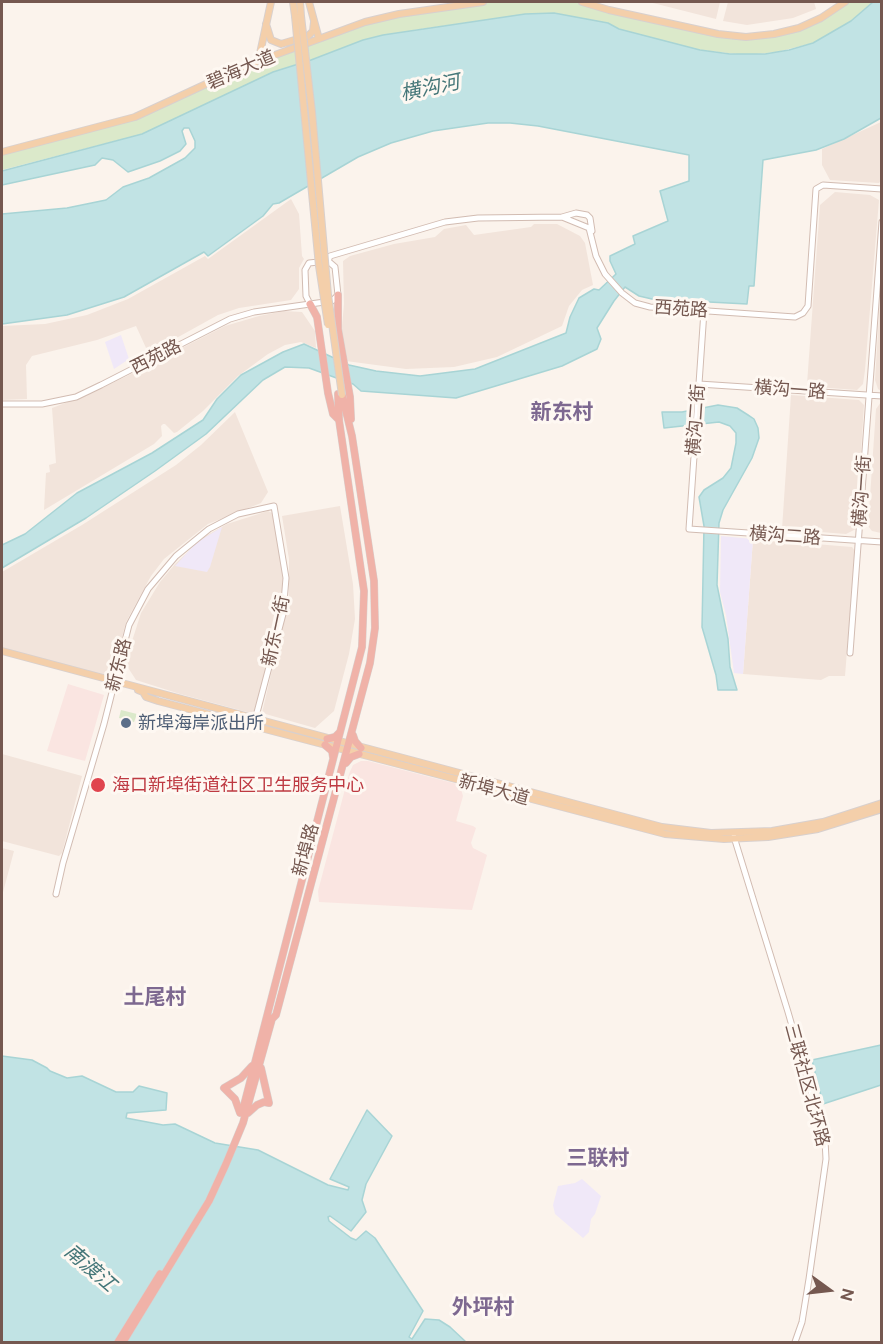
<!DOCTYPE html>
<meta charset="utf-8">
<style>
body{margin:0}
#map{position:relative;width:883px;height:1344px;overflow:hidden;background:#fbf3ec;font-family:"Public Sans",sans-serif}
canvas{display:block}
.frame{position:absolute;inset:0;border:3px solid #755850;pointer-events:none}
.north{position:absolute;left:799px;top:1260px;width:60px;height:60px;-webkit-text-stroke:4px #fef8f2;paint-order:stroke;rotate:105deg;font-size:16px;font-weight:700;line-height:24px;text-align:center;color:#755850}
.north::after{content:'';display:block;margin:auto;width:21px;height:27px;background:#755850;clip-path:polygon(50% 0,100% 100%,50% 72%,0 100%)}
</style>
<div id="map">
<canvas width="883" height="1344"></canvas>
<div class="frame"></div>
<div class="north">N</div>
</div>
<script>
const ctx = document.querySelector('canvas').getContext('2d');
ctx.lineJoin = 'round';
function fill(path, color) { ctx.fillStyle = color; ctx.fill(path, 'evenodd'); }
const shape = rows => new Path2D(rows.map(r => 'M' + r).join(''));
function trace(path, color, width, dash) { ctx.strokeStyle = color; ctx.lineWidth = width; ctx.lineCap = dash ? 'butt' : 'round'; ctx.setLineDash(dash || []); ctx.stroke(path); }
function drawText(font, color, halo, rows, align = 'center') {
  ctx.font = font + ' "Public Sans","Noto Sans SC",sans-serif'; ctx.lineWidth = 6; ctx.setLineDash([]); ctx.textBaseline = 'middle'; ctx.strokeStyle = halo; ctx.fillStyle = color; for (const [text, x, y, turn = 0] of rows) {
    ctx.save(); ctx.translate(x, y); ctx.rotate((+turn || 0) * Math.PI / 180); ctx.textAlign = isNaN(turn) ? turn : align; if (halo) ctx.strokeText(text, 0, 0); ctx.fillText(text, 0, 0); ctx.restore();
  }
}
const residential = shape([
 [649,2,720,2,716,19],
 [728,2,814,2,816,9,793,18,747,25,723,21],
 [881,122,882,179,879,183,830,180,822,165,822,149],
 [835,192,870,195,879,200,865,370,863,384,857,390,816,387,807,384,820,205],
 [291,199,299,214,302,256,304,259,299,268,299,289,291,300,239,308,218,315,153,351,147,350,136,326,97,340,32,356,26,365,27,399,2,400,2,326,45,324,87,315,128,299,205,256,208,259],
 [534,224,557,224,580,236,585,243,593,285,582,290,569,306,562,326,497,357,454,367,406,369,346,361,340,327,342,326,344,304,343,261,350,256,394,244,435,237,444,229,466,225,474,235,531,227],
 [881,283,881,391,878,389,875,380],
 [284,311,302,312,315,331,316,348,301,342,285,345,268,354,238,376,203,411,177,432,174,433,165,424,163,424,161,426,162,436,154,444,44,510,46,473,50,472,49,465,56,463,52,408,81,397,125,377,225,326,259,316],
 [791,395,859,400,864,405,856,529,846,534,782,529],
 [881,402,882,402,881,533,872,531,868,526,876,409],
 [235,412,268,492,261,503,208,524,164,559,151,576,126,622,114,668,110,673,104,675,2,649,2,572,82,525,176,465,201,445],
 [340,506,353,584,355,619,349,654,334,711,315,728,262,713,289,597,289,559,282,516],
 [268,511,274,514,279,546,283,575,281,613,254,712,247,712,180,694,136,680,125,663,141,613,160,582,175,564,204,537,227,524],
 [753,539,852,547,855,551,845,676,829,676,821,680,743,674],
 [2,754,82,776,62,853,59,856,2,841],
 [2,848,14,851,2,896]
]);
const commercial = shape([
 [68,684,104,695,85,761,47,751],
 [361,761,368,761,457,784,461,789,463,796,456,821,473,826,476,828,471,843,473,848,487,855,472,910,319,902,318,891,349,774,353,765]
]);
const education = shape([
 [121,335,129,359,114,369,105,342],
 [222,527,210,567,207,572,175,566,196,543],
 [721,536,753,539,743,674,734,673,726,615,720,592],
 [582,1179,601,1196,595,1214,591,1219,589,1232,583,1238,555,1214,553,1205,558,1186,575,1183]
]);
const green = shape([
 [484,2,579,2,617,12,749,37,786,32,817,20,845,2,873,2,851,21,813,43,777,52,746,55,700,50,619,29,608,23,554,13,536,13,414,30,273,72,142,134,2,170,2,152,144,113,222,77,380,18],
 [121,710,137,714,134,722,119,718]
]);
const water = shape([
 [873,2,881,2,881,118,844,139,816,150,763,160,754,286,749,286,747,304,652,299,639,296,625,287,614,301,597,328,601,339,597,349,562,366,456,398,361,391,353,384,309,368,285,367,263,380,206,434,155,471,86,518,2,568,2,545,25,534,77,493,152,453,203,420,217,399,241,375,283,352,304,344,349,365,376,371,420,376,475,369,566,333,570,317,579,298,594,289,599,290,616,274,610,261,610,256,635,244,633,236,668,221,660,191,689,181,689,155,538,126,510,123,488,123,433,131,391,143,358,157,279,203,273,204,263,216,208,256,204,252,124,297,67,315,2,324,2,214,67,208,106,200,123,187,149,178,185,158,195,148,195,141,189,128,184,128,182,131,186,144,180,151,160,161,128,172,113,160,102,158,95,165,2,185,2,171,142,134,273,72,311,60,363,40,383,35,525,14,554,13,608,23,619,29,700,50,730,54,765,54,789,50,813,43,851,21,873,2],
 [718,405,737,408,748,415,754,419,758,428,759,438,752,458,723,510,719,523,717,585,728,639,730,667,737,690,718,690,716,675,702,627,704,526,699,497,704,490,723,478,731,468,736,443,736,433,730,426,719,422,664,428,662,412,682,412,718,405],
 [881,1045,881,1085,823,1104,812,1060,881,1045],
 [2,1056,32,1060,47,1068,50,1071,67,1078,82,1076,116,1092,133,1092,139,1086,167,1093,166,1110,127,1113,126,1118,163,1125,175,1124,215,1143,258,1150,328,1185,348,1190,349,1187,330,1179,367,1110,392,1136,366,1184,362,1200,366,1212,351,1231,330,1216,328,1217,329,1221,351,1238,356,1240,366,1231,375,1238,423,1311,409,1337,412,1339,425,1319,439,1320,450,1327,466,1342,2,1342,2,1056]
]);
const secondary = shape([
 [562,217,576,213,587,215,590,218,592,231],
 [328,261,335,267,338,295,332,301,310,304,306,296,305,270,309,263,328,261,330,256,445,222,478,218,562,217,589,228,596,256,605,274,622,293,635,303,650,307,795,317,803,313,808,306,816,189,823,185,882,189],
 [704,311,689,529,882,542],
 [699,384,882,396],
 [2,404,42,404,76,397,101,385,230,319,254,312,310,304],
 [850,653,882,222],
 [734,837,788,1012,825,1140,826,1159,809,1279,802,1322,795,1342],
 [56,894,63,863,104,724,129,625,148,589,176,556,209,529,238,514,274,506,286,578,283,614,255,720]
]);
const primary = shape([
 [293,2,295,16],
 [300,2,301,16],
 [309,2,319,39],
 [582,2,609,10,718,34,746,37,774,34,799,28,821,18,845,2],
 [266,24,271,40,281,44,308,36,313,31,314,22],
 [259,58,271,2],
 [2,152,135,117,245,66,365,22,399,14,483,2],
 [2,651,662,827,711,833,772,831,823,822,882,803],
 [138,690,143,692,146,697,158,701,665,834,724,839,768,837,818,829,882,809]
]);
const highway = shape([
 [338,295,338,329,350,397,351,419],
 [310,304,317,317,328,393,333,414,339,420],
 [353,735,355,741,361,748],
 [327,739,335,737,340,732],
 [325,745,332,751,333,757],
 [346,763,351,757,359,754],
 [243,1109,362,647,364,591,339,420,338,394],
 [240,1113,235,1099,224,1088,241,1078,252,1066],
 [248,1113,257,1105,264,1102,269,1103,261,1068],
 [118,1342,160,1274],
 [123,1342,209,1201,226,1164,243,1123,272,1019,276,1015,370,663,375,628,374,581,352,436,342,395]
]);
const primaryBridge = shape([
 [295,16,319,266,328,325],
 [301,16,312,112,328,295,342,395]
]);
const markers = [
 [126,723,6,"#5c6f8a"],
 [98,785,8,"#e0444e"]
];
const streetNames = [
 ["碧海大道",241,70,-23],
 ["西苑路",681,309,4],
 ["西苑路",156,357,-27],
 ["横沟一路",790,390,4],
 ["横沟二街",696,420,-86],
 ["横沟一街",862,491,-86],
 ["横沟二路",785,536,4],
 ["新东一街",276,631,-78],
 ["新东路",119,665,-76],
 ["新埠大道",494,790,15],
 ["新埠路",306,850,-75],
 ["三联社区北环路",807,1085,75]
];
const serviceNames = [
 ["新埠海岸派出所",138,723]
];
const healthNames = [
 ["海口新埠街道社区卫生服务中心",112,785]
];
const waterNames = [
 ["横沟河",430,88,-12],
 ["南渡江",90,1268,41]
];
const quarterNames = [
 ["新东村",562,413],
 ["土尾村",155,998],
 ["三联村",598,1159],
 ["外坪村",483,1308]
];
fill(residential, '#f2e4db');
fill(commercial, '#fae5e1');
fill(education, '#f0e8f8');
fill(green, '#dbe9ca');
fill(water, '#c1e3e4');
trace(water, '#a8d4d5', 1.5);
trace(secondary, '#d2bcb2', 7);
trace(primary, '#d8d0ce', 8);
trace(highway, '#d8d0ce', 8);
trace(secondary, '#fff', 5);
trace(primary, '#f4cfaa', 6);
trace(highway, '#f0b2a8', 7);
trace(primaryBridge, '#d8d0ce', 8, []);
trace(primaryBridge, '#f4cfaa', 6);
for (const [x, y, r, color] of markers) { const dot = new Path2D(); dot.arc(x, y, r, 0, 2 * Math.PI); ctx.fillStyle = color; ctx.fill(dot); trace(dot, '#fef8f2', 2); }
drawText('18px', '#755850', '#fef8f2', streetNames);
drawText('18px', '#4e5e75', '#fef8f2', serviceNames, 'left');
drawText('18px', '#be3a42', '#fef8f2', healthNames, 'left');
drawText('italic 20px', '#447678', '#fef8f2', waterNames);
drawText('bold 21px', '#7d6890', '#fef8f2', quarterNames);
</script>
